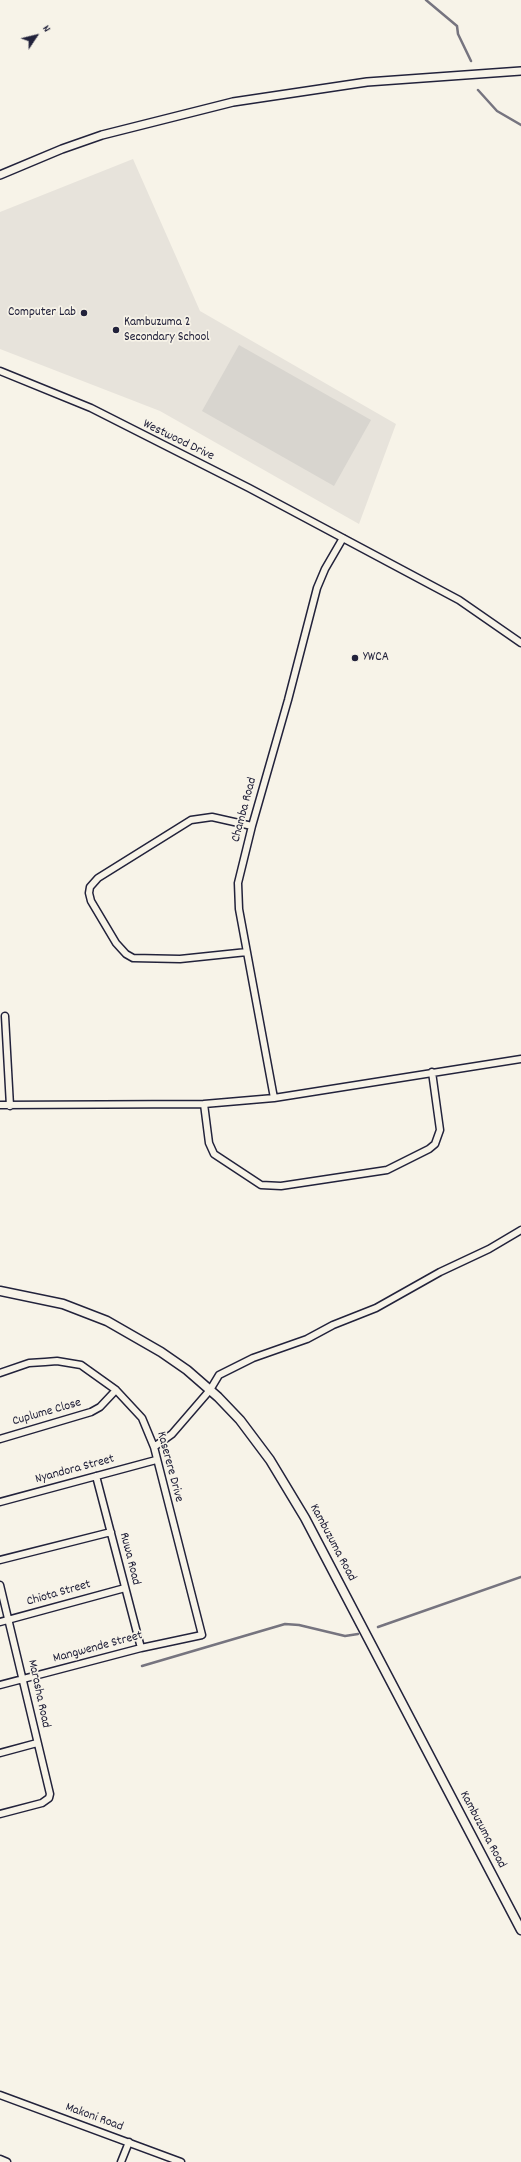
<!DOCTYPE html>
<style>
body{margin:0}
#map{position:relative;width:521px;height:2162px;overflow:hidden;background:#f7f3e8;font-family:Dekko,sans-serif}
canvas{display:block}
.north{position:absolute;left:16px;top:16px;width:40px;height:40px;-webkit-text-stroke:3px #f7f3e8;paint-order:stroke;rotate:55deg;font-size:11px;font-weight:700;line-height:16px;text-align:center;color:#22223b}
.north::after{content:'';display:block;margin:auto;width:14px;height:18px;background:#22223b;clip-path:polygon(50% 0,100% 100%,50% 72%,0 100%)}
</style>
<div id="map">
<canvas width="521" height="2162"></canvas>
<div class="north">N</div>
</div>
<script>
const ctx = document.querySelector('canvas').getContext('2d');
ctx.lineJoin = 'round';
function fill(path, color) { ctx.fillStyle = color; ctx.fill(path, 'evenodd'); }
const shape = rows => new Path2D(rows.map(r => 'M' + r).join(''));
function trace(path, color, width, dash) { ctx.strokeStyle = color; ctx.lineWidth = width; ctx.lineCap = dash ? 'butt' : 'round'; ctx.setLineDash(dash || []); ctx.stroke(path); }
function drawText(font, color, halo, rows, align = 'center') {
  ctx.font = font + ' Dekko,sans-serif'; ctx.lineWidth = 3.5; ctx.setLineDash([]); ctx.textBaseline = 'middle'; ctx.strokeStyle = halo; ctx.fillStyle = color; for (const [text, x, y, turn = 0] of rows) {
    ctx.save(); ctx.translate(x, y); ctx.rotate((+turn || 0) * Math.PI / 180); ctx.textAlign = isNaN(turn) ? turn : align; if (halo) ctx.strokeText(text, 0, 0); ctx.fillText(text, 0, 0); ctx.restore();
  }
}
const built = shape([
 [133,159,200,311,396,424,359,524,160,411,0,349,0,212]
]);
const green = shape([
 [239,345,371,420,334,486,202,411]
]);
const stream = shape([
 [426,0,457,26,458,34,471,61],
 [478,90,497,111,521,125],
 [378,1627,521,1577],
 [142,1666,285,1624,299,1625,345,1636,358,1634]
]);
const minor = shape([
 [0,371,91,408,249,488,459,600,521,643],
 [247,952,180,959,133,958,126,954,116,943,91,901,89,893,90,887,98,878,191,820,212,817,252,826],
 [5,1016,10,1106],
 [274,1098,239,909,238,883,252,826,288,700,317,588,325,569,343,538],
 [204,1104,209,1143,214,1154,261,1185,281,1186,387,1170,429,1149,435,1144,440,1130,432,1072],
 [0,1105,204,1104,274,1098,521,1059],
 [0,1373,29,1363,45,1362,57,1361,81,1365,116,1390,142,1418,154,1447,202,1635,141,1648,0,1685],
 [0,1439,91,1412,100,1407,116,1390],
 [154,1447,172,1434,210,1390,219,1375,253,1358,307,1339,333,1325,376,1308,440,1272,489,1249,521,1230],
 [96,1476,141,1648],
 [0,1502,156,1460],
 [0,1560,111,1532],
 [0,1585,50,1794,49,1798,42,1803,0,1814],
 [0,1622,125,1588],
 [0,1753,37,1743],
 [0,2095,181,2162],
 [0,2159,7,2162],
 [121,2162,129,2142]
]);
const tertiary = shape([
 [0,175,62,149,102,135,233,102,367,82,521,71]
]);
const secondary = shape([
 [0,1291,63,1304,107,1321,161,1352,187,1370,218,1397,240,1420,270,1460,305,1518,521,1930]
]);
const markers = [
 [84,313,4,"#22223b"],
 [116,330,4,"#22223b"],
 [355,658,4,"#22223b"]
];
const poiNames = [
 ["Computer Lab",76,313,"right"],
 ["Kambuzuma 2",124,323],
 ["Secondary School",124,338],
 ["YWCA",363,658]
];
const streetNames = [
 ["Westwood Drive",178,441,26],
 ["Chamba Road",245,810,-75],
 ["Cuplume Close",47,1413,-16],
 ["Kaserere Drive",169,1467,75],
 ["Nyandora Street",75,1470,-15],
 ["Kambuzuma Road",332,1543,62],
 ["Ruwa Road",129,1559,76],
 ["Chiota Street",59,1594,-16],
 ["Mangwende Street",98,1648,-15],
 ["Marasha Road",38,1694,78],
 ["Kambuzuma Road",482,1830,62],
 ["Makoni Road",94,2118,20]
];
fill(built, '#e7e3db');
fill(green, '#d8d5cf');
trace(stream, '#76747f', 2.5);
trace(minor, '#22223b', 9);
trace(tertiary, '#22223b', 10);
trace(secondary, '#22223b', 11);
trace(minor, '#f7f3e8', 6);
trace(tertiary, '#f7f3e8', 7);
trace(secondary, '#f7f3e8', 8);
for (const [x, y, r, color] of markers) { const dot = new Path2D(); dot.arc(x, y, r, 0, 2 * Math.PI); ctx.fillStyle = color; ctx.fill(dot); trace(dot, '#f7f3e8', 1.5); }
drawText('13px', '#22223b', '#f7f3e8', poiNames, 'left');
drawText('13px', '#22223b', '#f7f3e8', streetNames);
</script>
